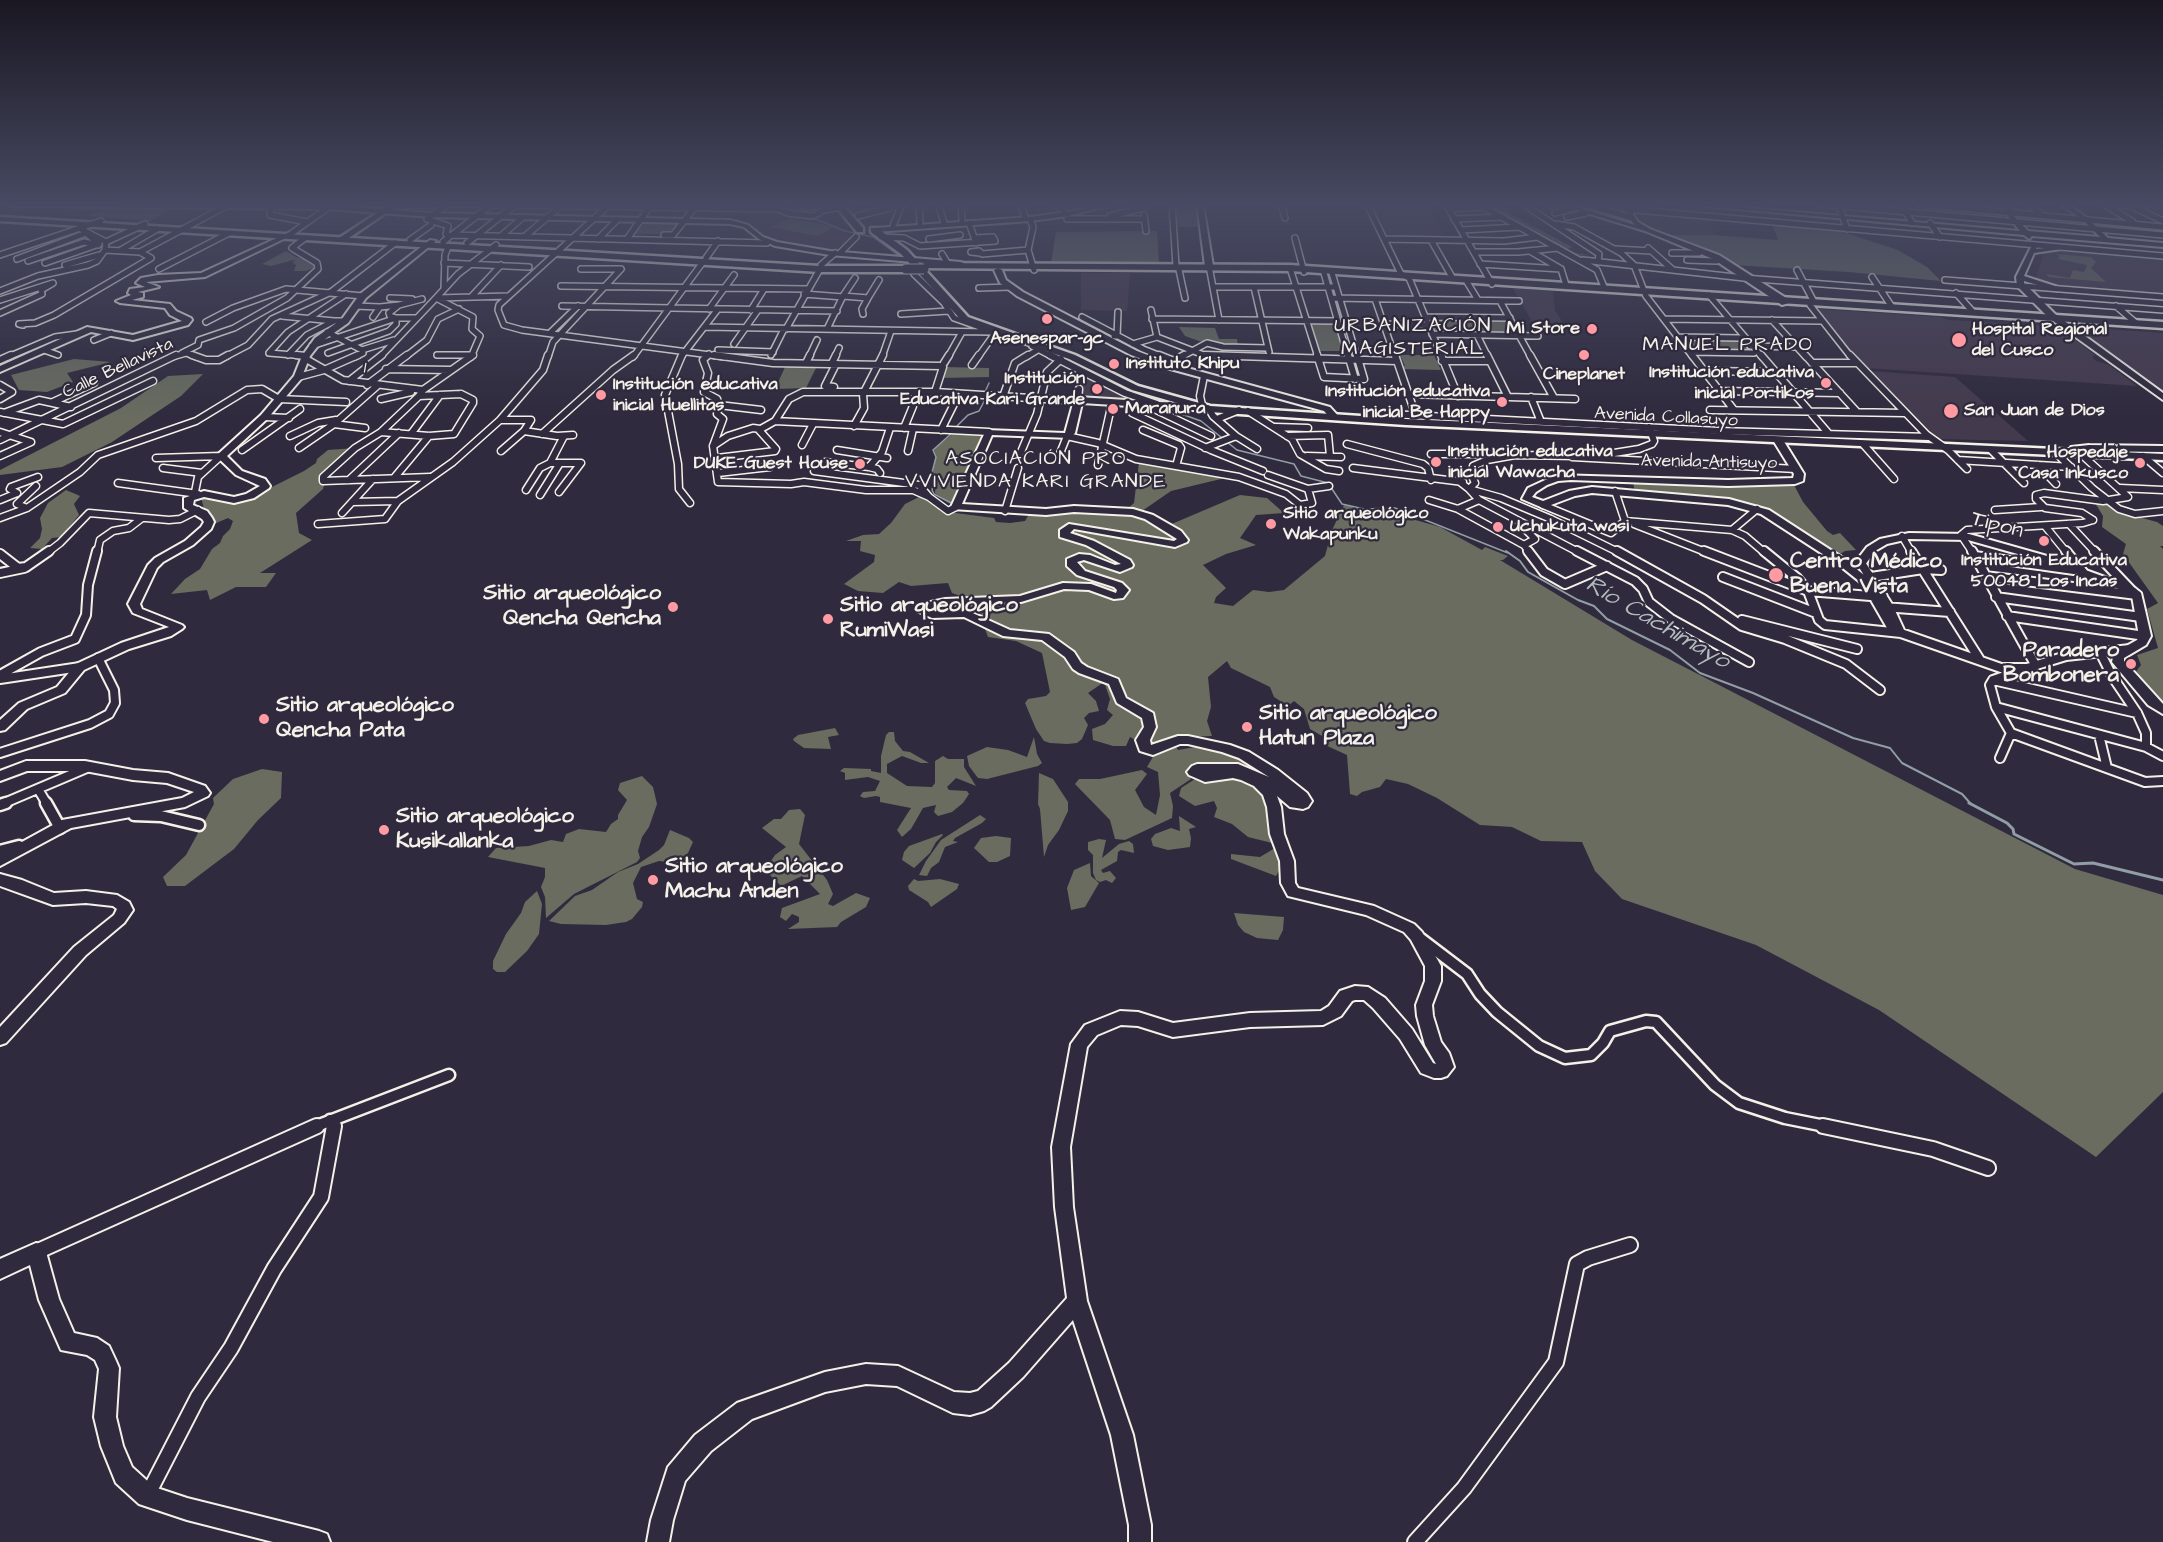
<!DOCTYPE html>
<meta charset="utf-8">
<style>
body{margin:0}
canvas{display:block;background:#2f2a3d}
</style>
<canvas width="2163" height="1542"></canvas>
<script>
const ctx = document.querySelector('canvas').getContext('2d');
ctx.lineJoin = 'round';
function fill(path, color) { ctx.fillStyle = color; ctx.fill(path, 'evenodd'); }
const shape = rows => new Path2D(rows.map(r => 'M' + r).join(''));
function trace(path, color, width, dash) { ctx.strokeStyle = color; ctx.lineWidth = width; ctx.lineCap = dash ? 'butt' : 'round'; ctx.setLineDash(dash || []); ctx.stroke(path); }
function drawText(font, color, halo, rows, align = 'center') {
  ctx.font = font + ' "Architects Daughter",sans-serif'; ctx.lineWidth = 4.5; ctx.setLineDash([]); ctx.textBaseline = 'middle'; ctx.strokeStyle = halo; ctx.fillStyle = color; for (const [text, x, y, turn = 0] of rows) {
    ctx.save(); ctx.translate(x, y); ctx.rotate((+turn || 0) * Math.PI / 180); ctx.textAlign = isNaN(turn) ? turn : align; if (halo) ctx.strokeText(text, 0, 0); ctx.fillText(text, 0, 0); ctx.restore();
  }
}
const built = shape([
 [1371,204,1426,204,1446,239,1386,238],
 [776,211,835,225,854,237,837,251,778,244,763,239,748,223,749,217,745,216,748,212],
 [1633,213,1710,220,1715,235,1662,235,1641,224],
 [2061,249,2163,258,2163,295,2048,287,2035,280,2045,251],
 [1081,273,1130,273,1127,311,1081,310],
 [1513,288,1553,291,1555,310,1564,325,1534,325],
 [1818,309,1940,317,1949,320,2056,326,2095,355,2092,357,2096,361,2109,365,2137,386,1865,368],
 [2076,327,2163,333,2163,392],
 [1869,371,1955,377,2028,441,1936,439],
 [1089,373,1144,402,1078,398,1080,385]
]);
const green = shape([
 [1174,204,1195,204,1198,227,1178,227],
 [110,206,176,206,150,221,88,216],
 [1496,206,1572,247,1568,249,1576,253,1589,255,1577,256,1488,207],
 [790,218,833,227,818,236,771,227],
 [641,221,681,222,670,234,631,234],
 [1772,224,1834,229,1898,250,1927,267,1941,281,1849,272,1734,265,1723,258,1662,235,1715,235,1778,240],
 [1157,231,1159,263,1051,263,1056,232],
 [286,251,296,257,307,259,315,267,306,271,294,271,296,265,292,262,296,261,293,260,271,266,262,264],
 [2056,254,2091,257,2096,262,2091,268,2106,282,2049,277,2046,274,2070,278,2073,270,2084,272,2087,265,2058,259,2059,256],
 [1429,318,1504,319,1514,335,1436,333],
 [1310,321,1336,322,1344,351,1319,351],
 [1179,327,1215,328,1219,339,1237,339,1238,347,1199,341,1185,336],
 [1684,338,1739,339,1752,353,1695,352],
 [1396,355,1434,355,1441,370,1402,369,1401,366,1405,366,1401,357],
 [74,359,111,362,67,373,73,382,47,392,19,390,11,375],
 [786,365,817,366,806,388,775,389],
 [944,367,989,368,989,377,940,378],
 [203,374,181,396,112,442,62,467,0,475,0,470,121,408,168,376],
 [954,433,984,434,954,505,935,493,936,480,932,478,936,457,934,449],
 [355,448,327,474,323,489,296,513,299,533,312,540,260,573,276,573,266,587,236,587,210,600,207,590,171,594,185,579,200,569,212,549,220,543,223,536,230,529,233,521,228,518,209,526,213,518,204,509,201,497,228,502,250,498,304,471,316,463,317,459,328,450],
 [1139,462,1211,473,1225,478,1171,491,1142,511,1167,526,1240,495,1267,498,1284,513,1256,515,1240,538,1256,545,1226,554,1203,565,1226,588,1216,597,1214,603,1233,606,1253,590,1269,592,1284,590,1325,556,1332,530,1344,505,1391,513,1440,527,1482,550,1485,547,1508,556,1503,560,1500,560,1632,640,2075,869,2163,895,2163,1092,2096,1157,1879,1010,1756,945,1622,899,1595,871,1582,842,1541,841,1512,827,1480,825,1437,798,1408,784,1386,779,1380,787,1362,792,1357,796,1350,794,1347,755,1323,744,1322,736,1310,729,1304,709,1294,701,1288,706,1274,697,1270,687,1231,668,1227,661,1208,677,1211,707,1207,721,1212,736,1183,737,1161,748,1139,742,1130,737,1126,746,1113,746,1093,740,1092,729,1105,724,1113,715,1107,710,1110,699,1104,682,1088,693,1096,701,1099,711,1089,713,1084,718,1088,725,1082,739,1077,743,1067,744,1050,743,1044,741,1036,729,1025,703,1028,699,1046,696,1050,692,1042,653,1016,641,988,637,985,629,967,618,969,599,952,593,948,583,911,586,899,582,883,593,858,591,844,584,874,562,875,555,860,551,861,541,846,541,863,535,879,534,891,523,905,504,919,497,937,505,940,511,994,518,996,522,1010,523,1025,521,1029,514,1064,510,1081,512,1126,510,1134,503],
 [1564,479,1716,485,1794,485,1803,502,1827,531,1833,535,1840,533,1856,550,1845,551,1837,556,1775,514,1729,500,1626,492,1635,491,1633,483],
 [66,490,80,496,74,504,79,515,61,537,52,538,42,549,30,548,40,538,42,529,40,518,48,503],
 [2095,503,2107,505,2120,512,2157,522,2163,526,2163,546,2160,546,2163,549,2163,703,2135,673,2141,665,2137,655,2158,648,2147,609,2158,603,2123,554,2126,544,2102,527,2103,516],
 [835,728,839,735,828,737,831,749,804,748,794,741,793,739,798,735],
 [889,732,894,732,895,741,903,751,910,752,929,763,921,763,902,756,887,764,887,773,907,786,932,787,935,783,935,761,943,756,948,759,964,759,964,767,976,786,956,778,947,787,949,790,967,791,969,794,963,803,952,812,938,816,934,812,936,805,923,808,911,829,902,837,897,830,911,808,880,802,880,797,876,796,864,798,860,796,863,792,875,791,880,781,868,777,845,780,845,773,840,771,844,768,871,769,871,771,881,773,881,756,886,735],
 [1034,737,1037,754,1042,763,1038,766,987,779,978,778,969,766,967,756,987,747,1008,750,1027,757],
 [1175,745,1178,750,1202,746,1237,754,1262,767,1282,789,1195,768,1187,771,1191,779,1170,793,1173,806,1172,818,1125,840,1115,839,1110,820,1075,784,1079,779,1100,779,1142,770,1147,774,1135,790,1144,807,1156,815,1160,795,1158,772,1147,767,1154,755],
 [262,769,282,772,281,798,258,820,234,849,185,886,167,886,163,877,186,855,214,804,213,798,233,779],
 [1039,773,1053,779,1068,802,1068,811,1059,830,1048,845,1044,857,1040,809,1038,804],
 [642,776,653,787,657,804,649,827,642,837,638,851,640,858,637,862,574,894,546,918,545,897,541,887,545,877,545,868,488,857,496,848,529,846,551,840,563,842,566,834,579,829,606,832,611,824,618,819,618,815,627,800,618,790,620,783],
 [1226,777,1245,782,1264,795,1268,804,1276,844,1248,837,1232,824,1214,817,1217,808,1214,801,1195,806,1179,796,1181,788,1195,779,1204,780],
 [800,809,805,815,799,844,827,880,833,894,828,904,833,906,856,893,870,898,866,907,841,922,837,927,788,929,799,922,799,917,792,914,786,921,780,917,782,908,820,894,802,876,781,886,765,870,775,855,786,847,762,828,774,819,781,819,789,810],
 [980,815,986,819,982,823,955,838,953,841,958,842,945,847,939,862,931,868,927,876,919,875,926,861,941,840],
 [1179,816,1196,827,1189,829,1191,838,1190,847,1168,850,1153,846,1151,839,1155,834,1171,828,1180,831],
 [670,830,689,838,693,842,688,853,678,860,687,868,687,871,681,870,667,862,659,861,641,867,633,883,637,899,643,902,642,907,632,919,626,922,606,925,561,924,549,921,575,896,592,890,618,872,638,864,659,850,664,845],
 [942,834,943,835,936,842,930,853,914,868,902,860,904,852,909,846],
 [996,836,1011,838,1010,856,997,862,989,862,974,848,981,838],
 [1099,839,1106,840,1102,858,1119,844,1129,841,1133,844,1134,853,1121,850,1118,852,1117,861,1101,870,1103,873,1110,871,1116,878,1112,883,1106,880,1100,882,1096,880,1093,873,1093,855,1088,850,1088,842],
 [1275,848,1283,864,1276,876,1231,859,1231,854,1260,857],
 [1090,863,1091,876,1099,883,1085,907,1071,910,1067,888,1074,870],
 [914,879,918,881,940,879,959,884,957,889,931,907,928,902,909,890,908,886],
 [537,891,542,904,539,934,527,951,505,972,497,972,493,969,493,961,506,934,521,913,525,902],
 [1234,913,1284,917,1283,930,1278,940,1257,938,1244,932,1238,925]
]);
const streamFar2 = shape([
 [813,218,845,231,873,237,902,258],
 [901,261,908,265],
 [1114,381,1130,390],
 [985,392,989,383],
 [1173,411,1201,421,1237,450,1294,464,1301,476,1328,483,1342,504,1364,509,1395,508,1508,553],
 [955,428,968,415,979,411,986,398],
 [952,433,933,450,936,457,931,477,935,479,932,490,934,494,953,504]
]);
const streamFar1 = shape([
 [1506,551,1520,561,1528,572,1578,600,1594,606,1607,619,1670,650,1700,673,1753,693,1853,738,1890,748,1902,763,1962,794,1971,804]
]);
const stream = shape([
 [1969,803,2007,823,2013,829,2014,834,2074,864,2093,863,2163,880]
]);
const streetFar4 = shape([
 [610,204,499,305,498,310,504,325,522,330,725,357],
 [766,204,788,213,813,216,824,210,841,207],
 [797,204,806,207,827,205],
 [919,204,920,224],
 [961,204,962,221],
 [1021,204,1025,217],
 [1054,204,1064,211],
 [1082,204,1086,207],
 [1172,204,1176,266],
 [1281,204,1285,218],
 [1367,204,1401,274,1409,278,1442,357],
 [1446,204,1492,284],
 [1478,204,1597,270,1604,287],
 [1523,204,1599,254,1598,262],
 [1586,204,1632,218],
 [1819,204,2163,235],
 [1838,204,1847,229],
 [1901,204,1912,223],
 [1918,204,2163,227],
 [2028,204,2041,214],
 [1550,205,1557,204],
 [271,206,270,215,307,222],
 [395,206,448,204,780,209],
 [2107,206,2151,204],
 [2107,206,2133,222],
 [2133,207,2163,221],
 [1449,209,1485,207],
 [1625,209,2163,256],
 [940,210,944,223],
 [1555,213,1574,208],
 [1144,215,1146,231],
 [858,216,905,204],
 [1110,216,1143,208],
 [1567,217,1586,213],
 [1030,219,1033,227,1028,250,1034,270],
 [1067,219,1144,219],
 [1454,219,1503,217],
 [969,223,976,243],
 [1930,223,1940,237],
 [1555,224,1574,227,1621,253,1634,265,1646,296,1693,357],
 [893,226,902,204],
 [1461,230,1520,227],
 [292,233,329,207],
 [452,235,767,243],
 [452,235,491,205],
 [664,235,673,235,696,206],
 [501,236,523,217],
 [524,237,562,205],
 [881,237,904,238,920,246,995,241,993,237,974,238],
 [1295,238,1304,272],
 [598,239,617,220],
 [627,239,651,205],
 [929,239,960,235],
 [1384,239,1504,241,1538,237],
 [410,240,431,225],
 [1431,240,1452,277],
 [106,242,145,224],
 [443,242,450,236,446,234,448,226,427,219,447,205],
 [467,243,515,205],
 [1648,248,1673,270],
 [1615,249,1651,251],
 [121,250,157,229],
 [1530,251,1561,269,1566,285],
 [140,252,226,206],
 [1474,252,1518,252,1558,248],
 [840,253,856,237],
 [980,253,971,252,979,251,982,254,1028,250],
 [1672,253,1699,253],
 [942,254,948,264],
 [0,255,101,221],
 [706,258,718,241],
 [17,259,86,233,99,244,45,263],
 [1583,260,1744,278,2163,310],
 [1687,260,1717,261],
 [28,261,84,242,98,245],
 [444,263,529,267],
 [1480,264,1561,269],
 [65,265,99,255],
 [821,265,835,253],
 [1209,266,1219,320],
 [1290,268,1318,357],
 [159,269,229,233],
 [1179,270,1185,298],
 [1797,270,1814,302],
 [1324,273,1348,357],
 [1332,273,1357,357],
 [914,274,944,303,954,318,1016,340],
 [1872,277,1892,307],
 [1945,280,2163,297],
 [1467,282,1478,300],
 [561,286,807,289],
 [1214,287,1335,287],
 [1254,287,1269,352],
 [979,288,1010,287],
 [444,289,445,255,448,247],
 [0,291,38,276,88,265,97,261,105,250],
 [1956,293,1973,312],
 [804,294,843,297],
 [1709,295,1762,357],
 [472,296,501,265],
 [843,296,868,298,879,280],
 [390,298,412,299],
 [438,298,508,296],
 [1332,298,1519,301],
 [1375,299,1395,357],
 [0,300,53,283,41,290,42,294,0,313],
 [1500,301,1531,357],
 [1810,305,1851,357],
 [355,306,380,307],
 [562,306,837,311],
 [2116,306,2136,323],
 [709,309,734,275],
 [751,310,764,289],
 [1151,310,1157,337,1209,357],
 [863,314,862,309,868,298],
 [901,314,948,311],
 [282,316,334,321],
 [373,317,380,307,399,305],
 [1082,317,1143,349,1163,357],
 [1425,317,1510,318],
 [1152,319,1338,321],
 [1664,319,1822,321],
 [1772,320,1806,357],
 [206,322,233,308,286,289,363,296],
 [1384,324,1428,325],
 [23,325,19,324,35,323,54,315,151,258,140,252,105,250,106,242,81,229],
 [705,327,990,332],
 [786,329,820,269],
 [827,329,843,296,855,278],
 [327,332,362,350,363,353,355,357],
 [550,333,578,306],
 [1432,334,1538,336],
 [1477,335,1488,357],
 [1114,336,1117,336,1118,312],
 [1678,337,1740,338],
 [94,340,111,333],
 [734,344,758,310],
 [1133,344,1157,337],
 [312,346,396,318,416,318],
 [1032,346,1053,357],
 [1750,346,1796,347],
 [44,350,58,355],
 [362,350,394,340],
 [718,350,773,352],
 [1690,352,1754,353],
 [182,353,198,345,199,340,234,328,287,298,318,269,317,263,292,248,305,238],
 [328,353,389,331,396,324,396,318,390,316,389,313,399,305,422,299],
 [288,355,307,335,334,321,345,321],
 [437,355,473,355],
 [771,355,784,329],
 [306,356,269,353,288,332,346,294],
 [8,357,55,337,77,334],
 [172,357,186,353,197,357],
 [225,357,248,345,272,319,331,292,395,243],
 [380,357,436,298],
 [405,357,427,340,438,319,459,309],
 [471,357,480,336,472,329,473,317,436,298,458,274,496,245],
 [548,357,553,342,621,269,581,269],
 [633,357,703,262],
 [681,357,718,309],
 [706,357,709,354],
 [809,357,817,340],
 [835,357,839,348],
 [882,357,891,331],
 [948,357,962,332],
 [978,357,995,333],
 [1026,357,1044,346],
 [1181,357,1207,343,1223,347,1268,348]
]);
const streetFar3 = shape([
 [192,355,206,360,219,360,228,355],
 [296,355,306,356],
 [682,355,665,395,678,464,679,489,690,503],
 [708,355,703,360,708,373,704,392,717,399,719,405,717,414,723,419,713,446,718,482,791,484,804,482,866,490,913,490,929,497,919,485,814,471],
 [714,355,773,363,941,366,943,367,935,392],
 [1050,355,1125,393,1157,404],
 [1159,355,1174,361],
 [1205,355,1397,361],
 [1317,355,1324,377,1364,379,1357,355],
 [1348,355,1355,379],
 [1395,355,1416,416],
 [1441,355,1458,396],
 [1487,355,1508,397],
 [1530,355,1554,398],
 [1692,355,1734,410],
 [1761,355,1829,434],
 [1805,355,1857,412],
 [1850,355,1927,435,1948,450,1967,469],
 [306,359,343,380,423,390],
 [0,360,11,355],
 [1442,361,1490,361],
 [806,363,810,355],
 [832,363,836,355],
 [944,363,949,355],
 [1812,363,1856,363],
 [972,365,979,355],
 [1166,365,1184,355],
 [386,369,450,370],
 [1704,371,1775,372],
 [298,377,324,370,358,355],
 [349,381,382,355],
 [0,385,12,392,0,399],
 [367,385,407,355],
 [834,387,825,386,836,364],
 [1719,391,1840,393],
 [461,394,473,400,473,403,454,434,429,436,381,432,419,396,461,394],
 [1409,394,1575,399],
 [419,396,423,390,473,355],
 [1003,397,1015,363,1028,355],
 [1531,397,1541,422],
 [381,399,411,392],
 [1072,399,1078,400,1079,389],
 [53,402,94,383],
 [719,405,761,410],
 [1202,405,1200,396,1204,376],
 [1148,406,1211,436],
 [1209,409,1213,416,1236,436,1257,449],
 [1710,410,1905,413],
 [1248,411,1292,439,1300,454,1326,469,1339,471],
 [0,412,63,424,153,381],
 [4,413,39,400,71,407],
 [1132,413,1211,450,1263,471],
 [1370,413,1719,431,1929,437],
 [264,417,289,418],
 [1217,419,1239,410],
 [500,420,531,420,524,431,557,436,573,435],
 [775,421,989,432],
 [334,424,365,428],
 [854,426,864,408,863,394,883,355],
 [1275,427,1308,428],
 [904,428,913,406],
 [941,430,959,394],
 [1143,430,1179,445,1181,448,1176,466],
 [0,432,31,442,0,456],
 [381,432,355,448,323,477,323,481,430,477],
 [411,434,440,395],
 [542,434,613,370,634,355],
 [290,436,318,423,336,420],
 [1287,436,1328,435,1330,456],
 [0,440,176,355],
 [1347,444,1423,464,1428,468,1431,480],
 [1863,444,1894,479],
 [802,445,813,424],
 [713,446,728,436,753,428,760,429],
 [299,448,334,424,377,386],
 [1205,448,1236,436],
 [242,450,300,409],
 [837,450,887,458],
 [1991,450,2024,483],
 [501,451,524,431],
 [908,451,913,429],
 [1021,452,1037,414,1047,372,1061,359],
 [2056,453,2092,488,2119,509,2135,514,2163,511],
 [1431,454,1495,454],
 [1608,454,1639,449,1652,444,1654,441,1649,427],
 [2081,454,2128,497,2103,501,2044,493,2036,495,2036,499,2045,508,2082,513,2093,520],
 [1059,456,1067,436,1098,443,1136,459,1239,477,1286,494,1300,505,1312,503,1308,489,1329,486],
 [1307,456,1341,457],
 [2143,456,2163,473],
 [1572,457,1796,469],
 [156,458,221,456],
 [717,458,775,451,776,449,759,430,775,421,789,399,803,392,935,392,1078,401],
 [1958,460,2071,467],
 [825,462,869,467,882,452,890,428],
 [1098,465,1112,403],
 [2038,465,2056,484],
 [869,467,877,469,880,473],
 [163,468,202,473],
 [1353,468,1463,482],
 [718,473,770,467],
 [1268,475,1308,489],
 [394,478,429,436],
 [349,480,399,433],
 [1460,482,1469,489,1501,498,1551,519,1620,553],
 [118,483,198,494],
 [1475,483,1469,489,1479,500,1580,553],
 [1475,483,1472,476,1473,466,1487,460,1515,455,1577,456],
 [2120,488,2163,490],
 [526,490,540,468,550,463],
 [195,492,198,477,221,456],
 [559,492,581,463,550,463,564,436],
 [17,493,10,489,11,487,38,477],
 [540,495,560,463],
 [929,497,948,511,956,507],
 [0,500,17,493],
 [1429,500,1458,509,1479,500],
 [352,502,398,501],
 [1543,505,1611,533,1625,521,1615,491],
 [27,508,80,472,98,455,196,421,247,390,262,389,279,399,346,402],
 [1458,509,1524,545,1530,553],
 [1995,510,2041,507],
 [1005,511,1018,468],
 [342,513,373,479],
 [0,518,27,508,17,504,36,486],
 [1625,521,1732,530,1745,536,1765,553],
 [318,524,385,519,398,501,453,462,500,420,543,370,548,355],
 [1634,524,1708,553],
 [2069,524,2096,553],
 [2045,526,2067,553],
 [1732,530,1757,509],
 [1902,536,1912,553],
 [1524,545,1535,539,1525,529],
 [47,553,60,543,89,513,169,520,180,519,198,510],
 [97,553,100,540,113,531,129,528,142,518],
 [1973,553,1961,535,1967,530,2083,523,2093,520]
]);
const streetFar2 = shape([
 [1528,551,1544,572,1565,584,1607,566],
 [1577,551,1635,581,1643,589,1649,602,1671,619,1749,662],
 [1617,551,1703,599,1742,626,1785,639,1846,664,1880,690],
 [1704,551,1808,591,1883,597],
 [1764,551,1797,578,1808,591,1819,620,1825,625,1901,633,2001,668,2027,668,2066,656,2130,649],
 [1911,551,1980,660],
 [1972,551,2036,666],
 [2066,551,2083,572],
 [2094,551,2131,590],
 [0,554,18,568,26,567,49,551],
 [1975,556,2074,570],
 [1839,560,1864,580,1894,632],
 [1861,563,1889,607,1901,633],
 [0,573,24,568],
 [1985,576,2137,595],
 [1723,577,1816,613],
 [1871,577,1923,569,1941,570],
 [1996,597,2141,617],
 [1884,607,1950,612],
 [2007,616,2145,636],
 [1742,620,1857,649],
 [2100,652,2112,676,2137,713,2146,733,2146,747,2163,756],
 [2022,670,1993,680,1990,685,1996,707,2146,747],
 [0,675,41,652,75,639,86,615,88,585,97,551],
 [0,679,80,667],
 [1993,680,2137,713],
 [1996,707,2011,733,2000,758],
 [2011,733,2145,782,2163,781],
 [2099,735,2107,768],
 [0,753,90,724,109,714,115,703,114,690,98,658],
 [38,789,47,804],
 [2,804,89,767]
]);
const streetFar1 = shape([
 [46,803,60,828],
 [0,805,6,803],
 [134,815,161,816,199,825],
 [0,851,19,846],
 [1421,939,1467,974,1480,994,1497,1012,1539,1046,1565,1058,1591,1055,1603,1043,1610,1031,1646,1021,1656,1022,1715,1085,1739,1103,1785,1118,1830,1127],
 [330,1120,334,1123,334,1127],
 [314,1127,449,1075]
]);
const street = shape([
 [1823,1126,1933,1149,1988,1168],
 [36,1252,317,1126],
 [147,1496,198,1397,231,1348,274,1269,321,1197,334,1126],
 [1415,1542,1464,1488,1556,1362,1577,1264,1588,1258,1630,1245]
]);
const secondary = shape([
 [8,204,327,205,432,213,730,220,748,225,763,237,777,242,830,251,961,262,965,264,961,266,830,255,775,246,759,239,744,227,730,224,432,217,327,209,11,206,8,204],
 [1105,204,1115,204,1068,216,1030,221,875,232,872,230,875,228,1030,217,1068,212,1105,204],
 [1197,204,1203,204,1213,266,1209,268,1205,266,1197,204],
 [1558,204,1566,204,1635,225,1627,215,1628,209,1656,204,1633,211,1633,215,1638,222,1650,229,1719,255,1786,298,1789,303,1782,305,1713,259,1645,231,1558,204],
 [1681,204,1702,204,2020,231,2008,216,2009,212,2000,204,2006,204,2015,211,2014,216,2028,231,2100,237,2082,219,2060,204,2067,204,2086,217,2108,238,2163,243,2163,247,2032,236,2029,239,2024,235,1681,204],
 [292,231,294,234,205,277,146,282,159,287,138,292,143,293,143,297,132,300,170,304,176,311,191,318,192,320,188,325,133,340,91,332,0,372,0,366,87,327,133,335,182,321,170,315,165,308,120,303,116,301,131,295,128,293,130,289,145,287,136,283,141,278,158,275,201,273,292,231],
 [430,240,436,241,366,298,348,323,321,342,310,356,301,379,267,419,227,456,242,471,265,479,270,486,269,488,254,498,234,503,204,497,194,500,193,505,207,511,212,518,214,522,211,529,193,545,163,562,157,568,140,604,142,609,182,625,184,627,182,629,171,636,129,649,84,670,65,693,27,709,5,730,0,731,0,720,19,703,57,687,76,664,121,643,169,627,133,613,128,604,148,565,155,558,185,541,201,527,204,522,202,519,184,508,184,498,204,491,234,497,246,494,260,486,236,475,216,456,261,415,294,376,302,356,315,338,342,319,360,294,430,240],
 [2033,243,2039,244,2036,249,2064,246,2068,248,2034,253,2024,276,2058,287,2058,291,2024,281,2024,283,2055,314,2163,393,2163,400,2049,318,2017,286,2016,277,2033,243],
 [998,268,1002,270,1006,280,1023,292,1137,351,1169,363,1330,407,1340,418,1332,420,1324,411,1163,367,1131,355,1017,296,1000,283,994,270,998,268],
 [1078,397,1208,405,1213,408,1208,411,1082,403,1075,433,1070,438,992,435,962,504,1046,509,1074,506,1133,509,1153,515,1181,531,1188,540,1187,542,1175,547,1074,529,1070,533,1094,541,1130,560,1133,565,1132,567,1120,572,1084,560,1077,562,1085,571,1122,583,1129,590,1123,598,1114,599,1089,590,1064,589,1021,602,945,605,931,610,966,610,1010,630,1049,634,1074,652,1081,663,1087,667,1118,679,1126,698,1153,713,1156,727,1150,740,1151,745,1178,736,1188,736,1230,745,1249,752,1278,770,1307,793,1312,801,1308,807,1303,809,1290,807,1277,796,1281,807,1284,834,1294,861,1295,883,1298,888,1374,906,1414,924,1422,932,1441,966,1441,981,1432,1005,1433,1016,1441,1042,1449,1053,1454,1067,1447,1076,1441,1078,1434,1078,1421,1073,1400,1039,1373,1008,1364,1000,1355,1000,1352,1001,1341,1016,1323,1025,1250,1027,1173,1037,1138,1026,1121,1025,1097,1035,1087,1047,1070,1147,1073,1207,1087,1301,1133,1435,1151,1525,1151,1542,1129,1542,1129,1525,1111,1435,1073,1320,1023,1377,991,1407,984,1411,970,1415,953,1413,897,1386,866,1384,825,1392,752,1419,711,1451,685,1481,673,1520,669,1542,647,1542,651,1520,668,1467,695,1435,737,1403,825,1372,866,1364,898,1366,954,1392,970,1393,978,1391,1009,1363,1067,1298,1055,1207,1052,1147,1071,1044,1085,1025,1120,1011,1138,1012,1173,1023,1250,1013,1321,1011,1329,1006,1340,991,1355,986,1368,987,1385,998,1412,1029,1433,1063,1436,1064,1425,1045,1417,1016,1416,1005,1425,981,1425,966,1411,940,1404,932,1366,915,1288,896,1281,883,1280,861,1270,834,1267,807,1263,795,1254,786,1241,780,1233,778,1205,782,1189,775,1187,772,1192,766,1197,764,1238,764,1269,777,1239,758,1222,752,1188,744,1180,744,1153,755,1140,751,1136,740,1144,727,1142,718,1117,703,1109,684,1079,673,1073,669,1065,657,1042,640,1003,636,964,617,932,618,917,611,926,603,945,599,1020,596,1063,583,1091,584,1116,593,1117,590,1114,587,1077,575,1067,566,1067,559,1079,554,1090,555,1115,565,1121,564,1086,545,1060,537,1060,530,1069,524,1174,541,1177,539,1145,519,1132,515,1074,512,1046,515,952,509,951,507,986,430,1065,433,1074,400,1078,397],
 [1775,438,1783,440,1804,474,1803,481,1795,484,1728,486,1571,480,1558,481,1547,485,1536,492,1532,497,1543,501,1569,491,1592,487,1729,499,1769,510,1843,558,1854,561,1857,560,1867,547,1880,539,1909,533,1969,534,2047,556,2135,588,2141,593,2151,636,2146,645,2124,658,2124,661,2163,704,2163,714,2148,705,2112,662,2114,653,2137,640,2139,636,2132,596,2127,592,2039,560,1968,540,1909,539,1887,544,1875,551,1865,565,1854,567,1835,562,1761,514,1728,505,1592,493,1575,496,1543,508,1522,499,1528,488,1556,475,1728,480,1793,478,1794,474,1773,440,1775,438],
 [2089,445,2163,446,2163,452,2089,451,2077,452,2072,456,2067,453,2071,447,2089,445],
 [26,761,85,761,133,770,168,773,205,786,210,793,208,796,185,807,71,828,0,866,0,854,62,820,182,798,194,792,167,783,133,780,85,771,27,771,0,781,0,771,26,761],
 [0,874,22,880,54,893,86,891,117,895,129,902,133,910,124,923,86,955,6,1043,0,1045,0,1027,74,947,114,915,117,909,113,906,86,903,53,905,0,886,0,874],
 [36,1243,43,1245,46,1252,59,1299,74,1333,97,1338,109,1346,116,1361,119,1368,116,1417,123,1446,132,1467,154,1487,187,1498,319,1531,327,1534,330,1542,273,1542,187,1520,139,1504,116,1483,101,1446,94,1417,99,1369,95,1360,87,1355,61,1350,39,1300,30,1265,0,1279,0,1259,36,1243]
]);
const primary = shape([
 [391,204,399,204,343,242,336,240,391,204],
 [834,204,842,204,863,228,863,232,857,232,834,204],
 [871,228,877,228,907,250,968,317,1075,355,1138,386,1210,406,1406,419,2163,454,2163,460,1406,425,1209,412,1132,390,1069,359,962,321,901,254,871,232,871,228]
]);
const highway = shape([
 [0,217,820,266,906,266,910,269,906,272,820,272,0,221,0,217],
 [923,263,1290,265,2163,322,2163,328,1290,271,920,268,920,264,923,263]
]);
const highwayBridge = shape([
 [906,269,924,269]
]);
const markers = [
 [1047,319,6,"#ff9aa2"],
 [1592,329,6,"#ff9aa2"],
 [1959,340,8,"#ff9aa2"],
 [1584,355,6,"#ff9aa2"],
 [1114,364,6,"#ff9aa2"],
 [1826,383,6,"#ff9aa2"],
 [1097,389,6,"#ff9aa2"],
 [601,395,6,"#ff9aa2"],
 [1502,402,6,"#ff9aa2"],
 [1113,409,6,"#ff9aa2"],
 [1951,411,8,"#ff9aa2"],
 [1436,462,6,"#ff9aa2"],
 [2140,463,6,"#ff9aa2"],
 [860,464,6,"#ff9aa2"],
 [1271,524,6,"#ff9aa2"],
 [1498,527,6,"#ff9aa2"],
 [2044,541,6,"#ff9aa2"],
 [1776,575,8,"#ff9aa2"],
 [673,607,6,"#ff9aa2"],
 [828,619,6,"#ff9aa2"],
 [2131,664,6,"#ff9aa2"],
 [264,719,6,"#ff9aa2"],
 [1247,727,6,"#ff9aa2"],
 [384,830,6,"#ff9aa2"],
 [653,880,6,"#ff9aa2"]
];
const farPoinames = [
 ["Mi Store",1580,329,"right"],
 ["Hospital Regional",1972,330],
 ["del Cusco",1972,351],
 ["Asenespar-gc",1047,339,"center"],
 ["Instituto Khipu",1126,364],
 ["Institución educativa",1814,373,"right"],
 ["inicial Portikos",1814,394,"right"],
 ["Cineplanet",1584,375,"center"],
 ["Institución",1085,379,"right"],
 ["Educativa Kari Grande",1085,400,"right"],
 ["Institución educativa",613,385],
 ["inicial Huellitas",613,406],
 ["Institución educativa",1490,392,"right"],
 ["inicial Be Happy",1490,413,"right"],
 ["Maranura",1125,409],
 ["San Juan de Dios",1964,411],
 ["Institución educativa",1448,452],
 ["inicial Wawacha",1448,473],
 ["Hospedaje",2128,453,"right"],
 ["Casa Inkusco",2128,474,"right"],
 ["DUKE Guest House",848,464,"right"],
 ["Sitio arqueológico",1283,514],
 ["Wakapunku",1283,535],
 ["Uchukuta wasi",1510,527],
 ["Institución Educativa",2044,561,"center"],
 ["50048 Los Incas",2044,582,"center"]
];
const farStreetnames = [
 ["Calle Bellavista",118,369,-25],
 ["1",365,369,8],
 ["Avenida Collasuyo",1666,418,3],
 ["Avenida Antisuyo",1709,463,1]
];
const farNeighbourhoodnames = [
 ["URBANIZACIÓN",1413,327],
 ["MAGISTERIAL",1413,350],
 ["MANUEL PRADO",1728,346],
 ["ASOCIACIÓN PRO",1036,460],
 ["VVIVIENDA KARI GRANDE",1036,483]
];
const streetNames = [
 ["Tipon",1997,526,14]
];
const poiNames = [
 ["Centro Médico",1790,562],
 ["Buena Vista",1790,587],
 ["Sitio arqueológico",661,594,"right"],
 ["Qencha Qencha",661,619,"right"],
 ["Sitio arqueológico",840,606],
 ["RumiWasi",840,631],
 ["Paradero",2119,651,"right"],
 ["Bombonera",2119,676,"right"],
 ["Sitio arqueológico",276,706],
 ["Qencha Pata",276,731],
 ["Sitio arqueológico",1259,714],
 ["Hatun Plaza",1259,739],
 ["Sitio arqueológico",396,817],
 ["Kusikallanka",396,842],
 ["Sitio arqueológico",665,867],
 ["Machu Anden",665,892]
];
const waterNames = [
 ["Río Cachimayo",1657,624,30]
];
fill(built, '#443a4d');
fill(green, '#696c5f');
trace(streamFar2, '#919ea5', 1.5);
trace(streamFar1, '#919ea5', 2);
trace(stream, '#919ea5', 3);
trace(streetFar4, '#f4f1e8', 8);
trace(streetFar3, '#f4f1e8', 9);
trace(streetFar2, '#f4f1e8', 12);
trace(streetFar1, '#f4f1e8', 15);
trace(street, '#f4f1e8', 18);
trace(secondary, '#f4f1e8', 4);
trace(primary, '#f4f1e8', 5);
trace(highway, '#f4f1e8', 5);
trace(streetFar4, '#2f2a3d', 5);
trace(streetFar3, '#2f2a3d', 6);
trace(streetFar2, '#2f2a3d', 8);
trace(streetFar1, '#2f2a3d', 10);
trace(street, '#2f2a3d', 14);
fill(secondary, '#2f2a3d');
fill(primary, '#2f2a3d');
fill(highway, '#2f2a3d');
trace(highwayBridge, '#f4f1e8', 11, []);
trace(highwayBridge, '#2f2a3d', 9);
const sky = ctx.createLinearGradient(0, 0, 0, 419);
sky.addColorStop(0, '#1a1722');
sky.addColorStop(0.49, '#474a62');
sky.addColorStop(1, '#474a6200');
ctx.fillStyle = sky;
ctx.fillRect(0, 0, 2163, 419);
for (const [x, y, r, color] of markers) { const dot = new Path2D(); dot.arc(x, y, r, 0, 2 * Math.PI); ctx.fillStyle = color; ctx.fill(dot); trace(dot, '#2f2a3d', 2); }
drawText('bold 18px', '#f4f1e8', '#2f2a3d', farPoinames, 'left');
drawText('18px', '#f4f1e8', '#2f2a3d', farStreetnames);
ctx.letterSpacing = '1.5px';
drawText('20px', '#f4f1e8', '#2f2a3d', farNeighbourhoodnames);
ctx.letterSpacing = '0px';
drawText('22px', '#f4f1e8', '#2f2a3d', streetNames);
drawText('bold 22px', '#f4f1e8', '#2f2a3d', poiNames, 'left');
drawText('italic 24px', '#b2babc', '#2f2a3d', waterNames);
</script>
